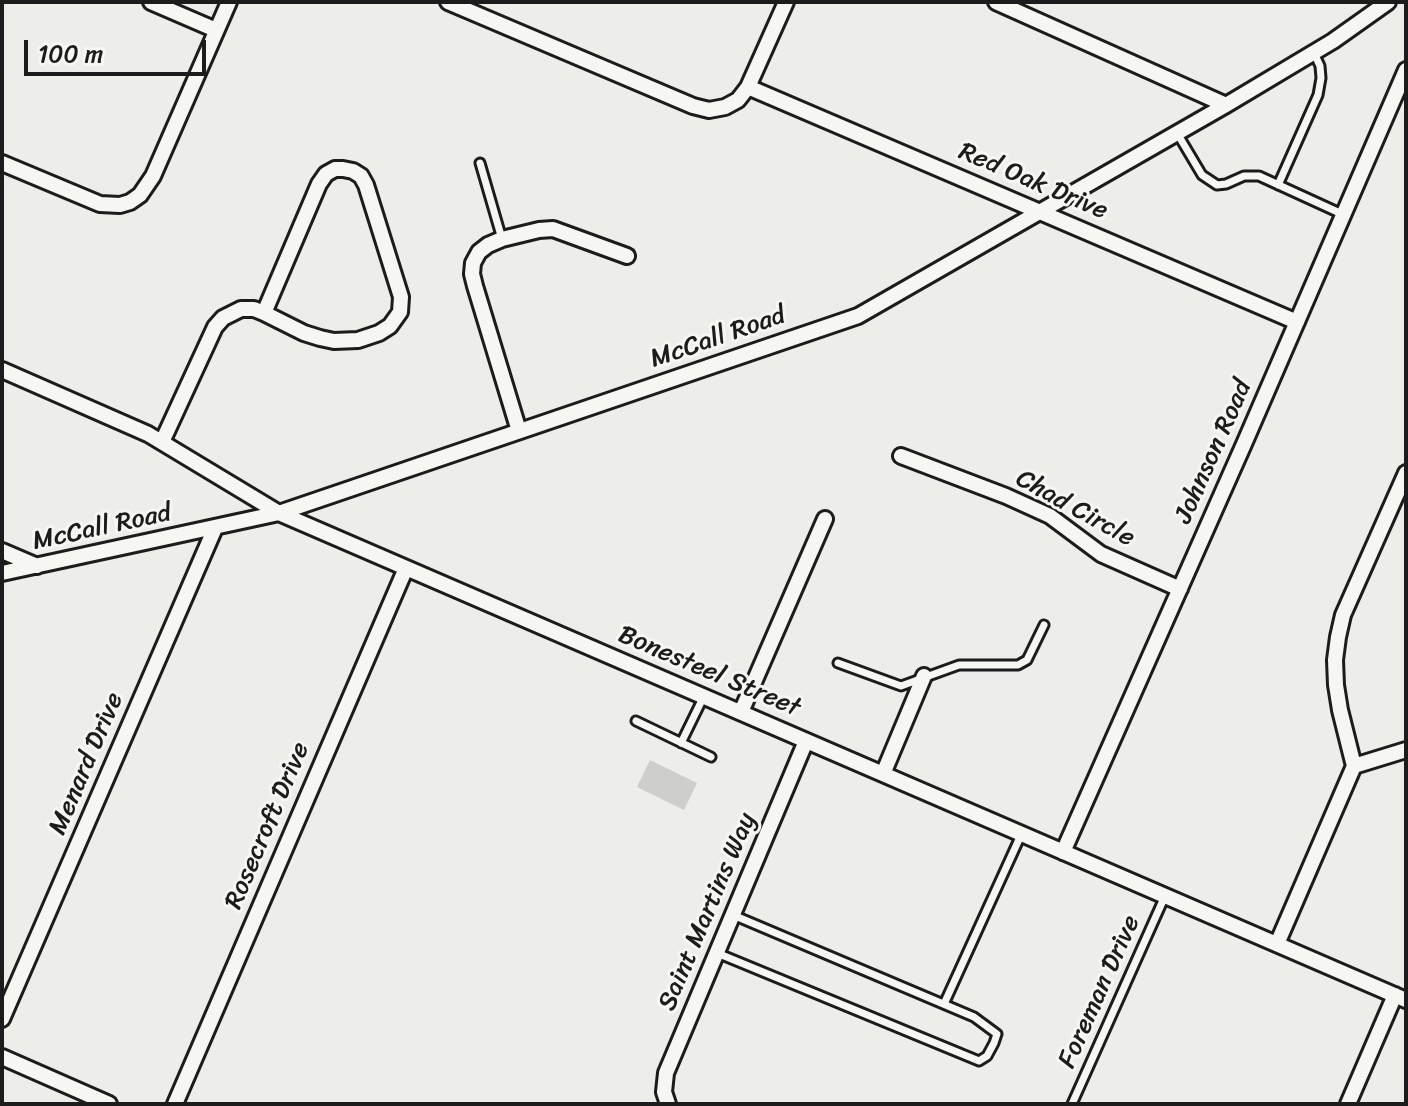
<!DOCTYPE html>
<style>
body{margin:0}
#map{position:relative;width:1408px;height:1106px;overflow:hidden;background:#edede9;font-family:Sriracha,sans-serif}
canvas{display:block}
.frame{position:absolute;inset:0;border:4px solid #1c1c1c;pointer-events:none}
.scale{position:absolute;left:24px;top:40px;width:182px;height:36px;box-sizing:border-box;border:4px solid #1c1c1c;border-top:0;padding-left:10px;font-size:24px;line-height:28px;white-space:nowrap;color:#1c1c1c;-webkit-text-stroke:6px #f6f6f2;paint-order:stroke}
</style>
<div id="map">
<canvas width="1408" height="1106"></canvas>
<div class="frame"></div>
<div class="scale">100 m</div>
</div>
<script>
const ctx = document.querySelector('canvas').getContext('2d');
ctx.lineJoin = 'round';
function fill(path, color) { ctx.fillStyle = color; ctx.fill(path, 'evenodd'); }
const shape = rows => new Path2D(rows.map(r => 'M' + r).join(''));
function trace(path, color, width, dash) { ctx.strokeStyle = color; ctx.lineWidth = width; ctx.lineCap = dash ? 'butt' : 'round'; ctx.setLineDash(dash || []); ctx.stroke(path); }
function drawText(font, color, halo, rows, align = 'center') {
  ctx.font = font + ' Sriracha,sans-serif'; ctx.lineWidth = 6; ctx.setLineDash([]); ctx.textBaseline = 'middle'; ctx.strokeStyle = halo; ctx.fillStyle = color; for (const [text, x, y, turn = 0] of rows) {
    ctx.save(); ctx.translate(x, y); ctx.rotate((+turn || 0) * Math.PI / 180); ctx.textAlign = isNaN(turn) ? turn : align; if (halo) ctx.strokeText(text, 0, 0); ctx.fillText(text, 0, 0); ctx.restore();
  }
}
const green = shape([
 [650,760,697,783,684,810,637,787]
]);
const lane = shape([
 [1177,133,1202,175,1217,185,1226,184,1244,176,1259,176,1342,214],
 [480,163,502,239],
 [1278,185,1318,95,1321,78,1320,66,1314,53],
 [838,663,901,686,959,665,1018,665,1027,660,1044,625],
 [636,721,711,757],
 [681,743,704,696],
 [717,953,979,1061,987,1056,994,1043,997,1034,974,1017,733,915],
 [944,1004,1021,835],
 [1072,1104,1165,896]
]);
const street = shape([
 [151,2,216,30],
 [448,2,693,106,709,110,725,107,738,100,748,87,786,2],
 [996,2,1226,105],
 [748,87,1297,322],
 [2,163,100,204,120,205,130,202,140,195,153,176,229,2],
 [335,169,343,169,353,171,361,176,366,185,401,297,400,312,390,326,379,333,358,340,334,341,320,338,304,333,264,313,319,184,326,174,335,169],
 [2,370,148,434,279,513,1406,1000],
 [519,431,475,286,472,274,473,263,479,252,488,245,502,239,539,230,553,229,627,256],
 [162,442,215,327,223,318,241,309,254,309,264,313],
 [901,456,1006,496,1050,516,1101,554,1180,589],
 [2,551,37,566],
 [2,573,279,513,858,316,1226,105,1333,41,1388,2],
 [741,712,825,519],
 [1354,766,1340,710,1336,685,1335,660,1338,637,1343,615,1406,473],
 [883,774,924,676],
 [1063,852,1244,444,1406,70],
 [1277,944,1354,766,1406,750],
 [2,1019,215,528],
 [2,1057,109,1104],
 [175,1104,406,568],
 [668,1104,664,1092,666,1073,806,741],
 [1348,1104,1395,995]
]);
const streetNames = [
 ["Red Oak Drive",1033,182,23],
 ["McCall Road",718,338,-19],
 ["Johnson Road",1214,452,-66],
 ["Chad Circle",1075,509,29],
 ["McCall Road",102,528,-12],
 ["Bonesteel Street",709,672,23],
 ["Menard Drive",87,764,-67],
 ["Rosecroft Drive",268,826,-67],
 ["Saint Martins Way",708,912,-67],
 ["Foreman Drive",1100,992,-66]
];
fill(green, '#cececb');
trace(lane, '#1c1c1c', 13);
trace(street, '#1c1c1c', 20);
trace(lane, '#f6f6f2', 7);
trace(street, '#f6f6f2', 14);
drawText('26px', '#1c1c1c', '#f6f6f2', streetNames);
</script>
